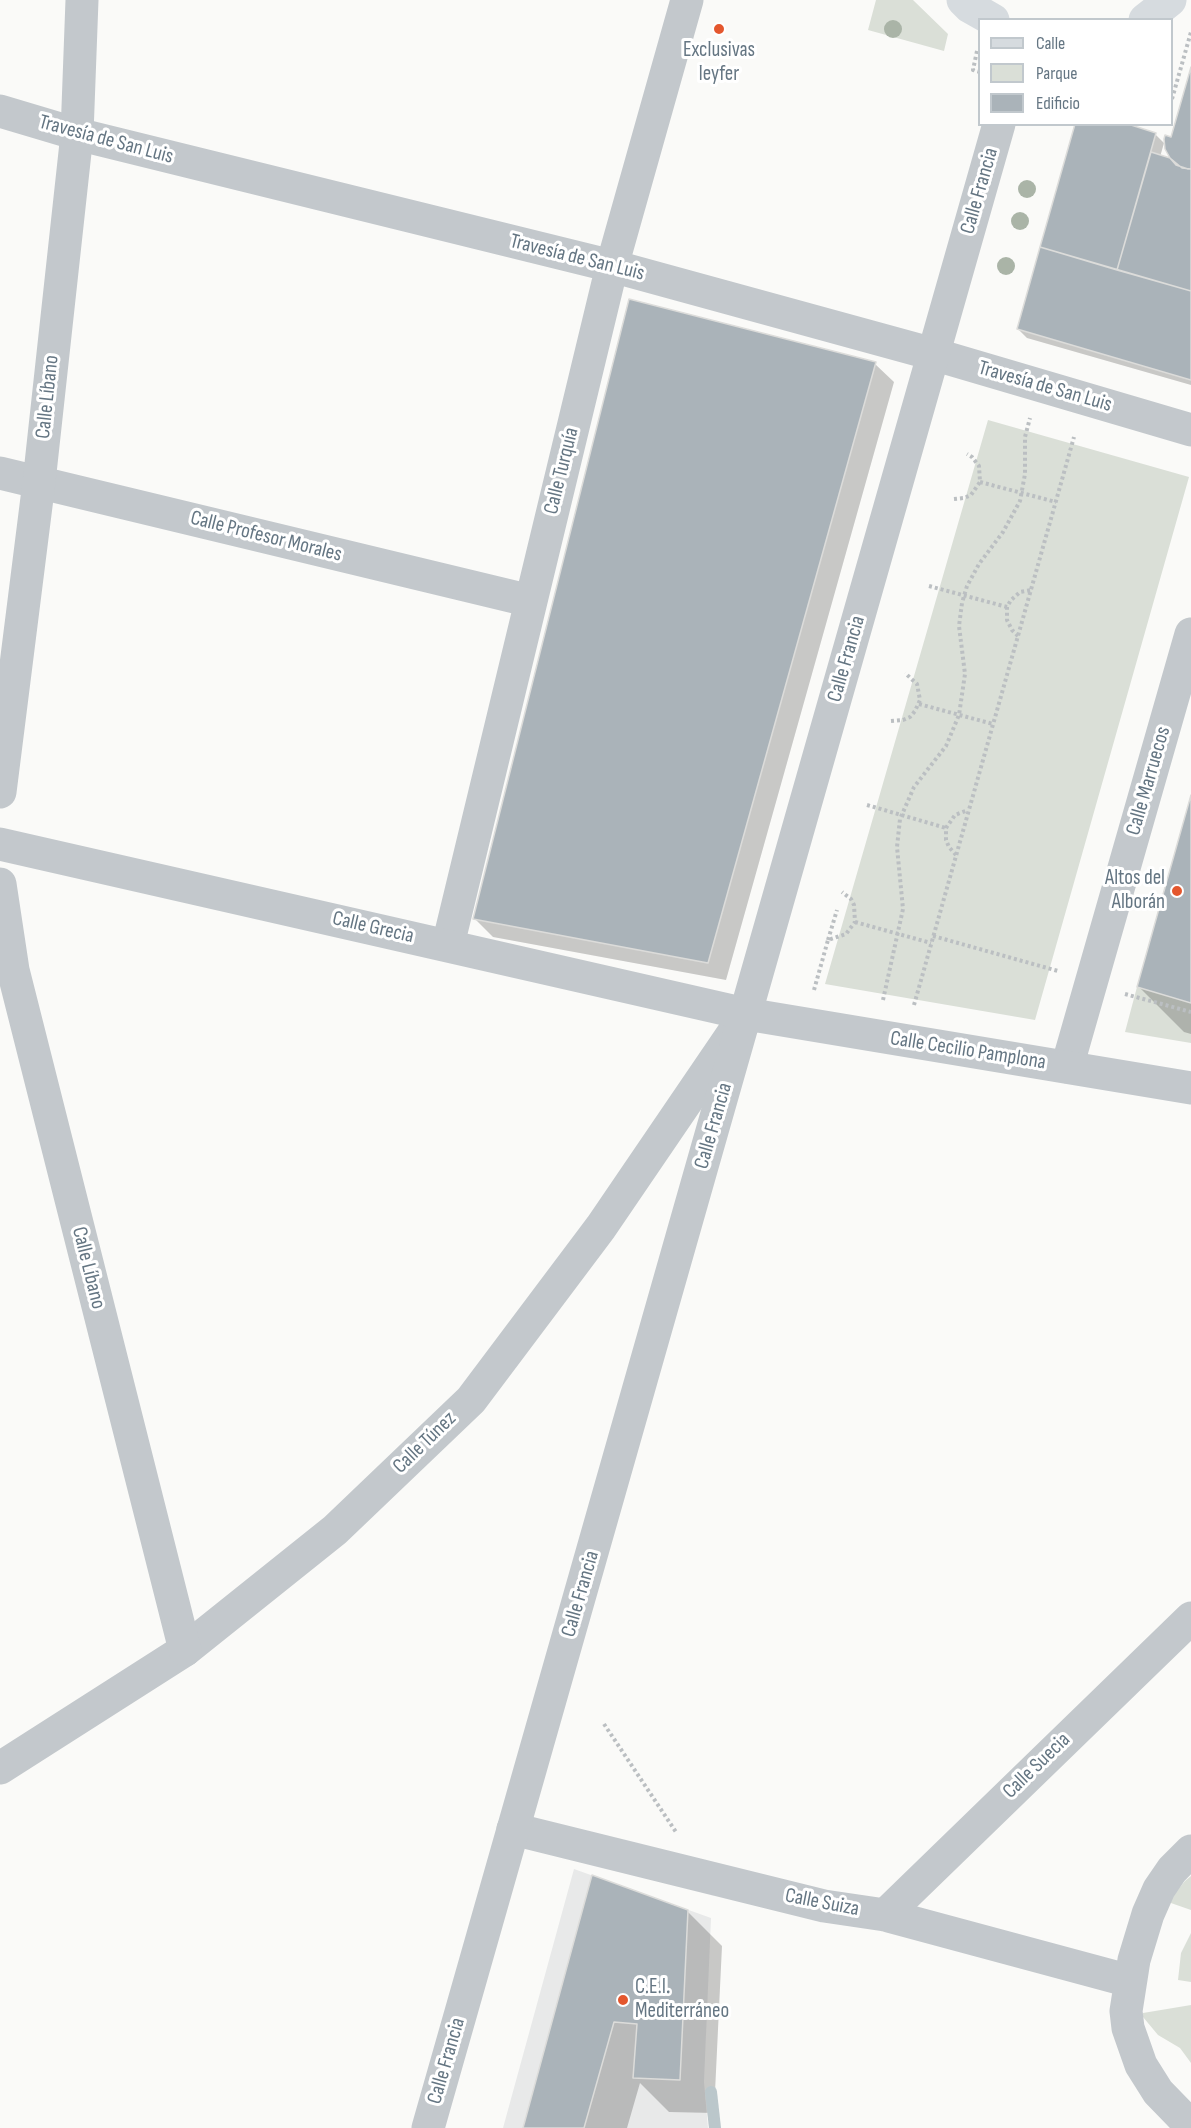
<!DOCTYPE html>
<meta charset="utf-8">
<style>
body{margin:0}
#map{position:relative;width:1191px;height:2128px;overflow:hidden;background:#fafaf8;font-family:"Sofia Sans Condensed",sans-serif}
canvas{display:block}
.legend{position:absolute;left:978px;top:18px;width:195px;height:108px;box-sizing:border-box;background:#fff;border:2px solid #c1c8cd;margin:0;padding:8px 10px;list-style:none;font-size:18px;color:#657683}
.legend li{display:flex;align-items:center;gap:12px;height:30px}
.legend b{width:30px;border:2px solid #c1c8cd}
</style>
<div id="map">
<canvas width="1191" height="2128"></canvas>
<ul class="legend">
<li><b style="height:8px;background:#d6dbdf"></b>Calle</li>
<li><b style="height:16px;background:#dadfd7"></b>Parque</li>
<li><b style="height:16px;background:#aab3b9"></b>Edificio</li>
</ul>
</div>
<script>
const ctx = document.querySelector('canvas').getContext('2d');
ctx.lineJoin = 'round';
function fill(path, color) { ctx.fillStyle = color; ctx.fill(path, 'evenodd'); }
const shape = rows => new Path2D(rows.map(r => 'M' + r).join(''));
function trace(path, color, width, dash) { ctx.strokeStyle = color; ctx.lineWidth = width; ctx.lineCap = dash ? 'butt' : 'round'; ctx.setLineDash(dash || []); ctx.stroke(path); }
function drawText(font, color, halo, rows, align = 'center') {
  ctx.font = font + ' "Sofia Sans Condensed",sans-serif'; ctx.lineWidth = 6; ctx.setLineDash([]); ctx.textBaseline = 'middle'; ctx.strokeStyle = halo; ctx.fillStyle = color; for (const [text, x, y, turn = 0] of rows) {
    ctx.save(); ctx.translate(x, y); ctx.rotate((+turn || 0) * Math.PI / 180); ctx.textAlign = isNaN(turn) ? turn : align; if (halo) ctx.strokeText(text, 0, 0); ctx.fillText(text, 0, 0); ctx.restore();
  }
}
const built = shape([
 [574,1869,711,1918,704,2082,708,2128,503,2128]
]);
const green = shape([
 [876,0,913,0,948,34,944,51,868,30],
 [988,420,1189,477,1035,1020,825,984],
 [1137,987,1191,1003,1191,1043,1125,1032],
 [1191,1876,1191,1910,1168,1902,1185,1881],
 [1191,1933,1191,1982,1178,1980,1181,1953],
 [1191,2005,1191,2063,1180,2048,1158,2035,1143,2017,1143,2013]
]);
const shadow = shape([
 [1191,72,1191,385,1027,338,1018,329,1155,134,1164,143,1160,157,1175,164,1172,139],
 [875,364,894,382,726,980,493,937,475,919],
 [1191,801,1191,1034,1184,1032,1138,986],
 [687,1911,722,1946,714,2113,669,2112,640,2083,627,2128,524,2128]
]);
const stream = shape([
 [711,2092,715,2128]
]);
const building = shape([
 [1191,67,1191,169,1188,169,1176,165,1170,158,1165,149,1164,139,1165,135,1171,137,1191,67],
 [1075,124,1128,124,1156,133,1117,270,1040,247,1075,124],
 [1151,152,1170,158,1182,168,1191,169,1191,291,1117,270,1151,152],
 [1040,247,1191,291,1191,380,1017,329,1040,247],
 [629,299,876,362,708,963,473,919,629,299],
 [1191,795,1191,1003,1137,987,1191,795],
 [592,1875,688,1910,680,2080,633,2078,637,2024,614,2022,584,2128,523,2128,592,1875]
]);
const path = shape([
 [977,51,973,70,980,72],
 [1172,99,1191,32],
 [980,482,1056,502],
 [954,499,964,498,971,495,980,482,979,466,972,457,967,454],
 [929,586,1007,607],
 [1018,636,1012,630,1007,620,1007,607,1011,600,1020,592,1031,590],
 [919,704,993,724],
 [891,721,903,720,910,717,915,711,920,700,917,684,905,673],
 [867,805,946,828],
 [956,855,949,847,946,840,946,828,955,815,968,810],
 [855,922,931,943],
 [933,936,1058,971],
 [828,940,837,910],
 [814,990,828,940,846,934,855,922,854,905,851,899,842,892],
 [1125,994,1191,1012],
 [883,1000,903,909,897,847,900,819,914,787,946,746,959,715,965,674,959,626,962,603,967,586,979,564,1003,532,1020,501,1025,474,1025,437,1030,418],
 [914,1005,1074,437],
 [604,1724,676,1832]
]);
const minor = shape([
 [0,111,77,134,612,266,933,354,1191,430],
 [0,473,531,601],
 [448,945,612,266,687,0],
 [1067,1067,1191,634],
 [0,1768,185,1650,335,1530,471,1400,601,1227,742,1020],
 [513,1829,824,1906,885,1915,1130,1981],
 [1191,1851,1172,1870,1159,1889,1148,1914,1134,1960,1126,2011,1128,2028,1141,2065,1158,2092,1191,2126],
 [885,1915,1191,1618]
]);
const tertiary = shape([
 [0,792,39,482,77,134,82,0],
 [0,844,746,1014,1191,1088],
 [0,884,13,970,185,1650],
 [428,2128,999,124]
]);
const primary = shape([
 [963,0,970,7,993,20],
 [1145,20,1170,0]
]);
const trees = [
 [893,29],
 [1027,189],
 [1020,221],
 [1006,266]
];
const markers = [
 [719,29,6,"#e4572e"],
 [1177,891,6,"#e4572e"],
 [623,2000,6,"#e4572e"]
];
const poiNames = [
 ["Exclusivas",719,51],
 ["leyfer",719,75],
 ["Altos del",1165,879,"right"],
 ["Alborán",1165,903,"right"],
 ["C.E.I.",635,1988,"left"],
 ["Mediterráneo",635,2012,"left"]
];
const streetNames = [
 ["Travesía de San Luis",106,140,15],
 ["Calle Francia",980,191,-74],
 ["Travesía de San Luis",577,258,14],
 ["Travesía de San Luis",1045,387,16],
 ["Calle Líbano",48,397,-84],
 ["Calle Turquía",562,471,-76],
 ["Calle Profesor Morales",266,537,14],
 ["Calle Francia",847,659,-74],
 ["Calle Marruecos",1149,781,-74],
 ["Calle Grecia",373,928,13],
 ["Calle Cecilio Pamplona",968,1051,9],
 ["Calle Francia",714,1126,-74],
 ["Calle Líbano",88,1268,76],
 ["Calle Túnez",425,1443,-44],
 ["Calle Francia",581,1594,-74],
 ["Calle Suecia",1037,1766,-44],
 ["Calle Suiza",822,1903,11],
 ["Calle Francia",447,2061,-74]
];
fill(built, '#e8e9e9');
fill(green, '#dadfd7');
fill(shadow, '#0003');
trace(stream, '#bbc7cb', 12);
fill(building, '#aab3b9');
trace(building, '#dcdcda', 1.5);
trace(path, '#bbbfc2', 4, [3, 3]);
trace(minor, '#c3c8cc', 33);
trace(tertiary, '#c3c8cc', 33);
trace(primary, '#d6dbdf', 33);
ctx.fillStyle = '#aab4a7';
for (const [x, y] of trees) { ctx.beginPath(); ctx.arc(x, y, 9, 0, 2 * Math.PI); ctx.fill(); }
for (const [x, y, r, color] of markers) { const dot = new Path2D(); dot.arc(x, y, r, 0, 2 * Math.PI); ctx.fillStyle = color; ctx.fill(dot); trace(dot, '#fff', 2); }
drawText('21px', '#657683', '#fff', poiNames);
drawText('21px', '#657683', '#fff', streetNames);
</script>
